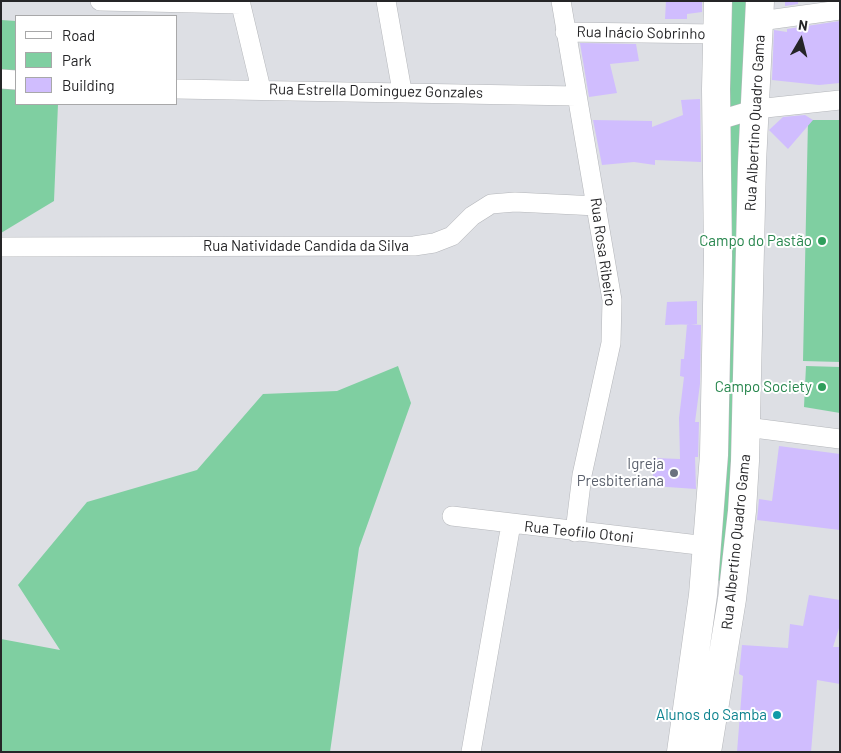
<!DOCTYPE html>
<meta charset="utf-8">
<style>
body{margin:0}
#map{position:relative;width:841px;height:753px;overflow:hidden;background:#dddfe4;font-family:Barlow,sans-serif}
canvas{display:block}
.frame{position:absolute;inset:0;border:2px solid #252527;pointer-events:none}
.legend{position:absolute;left:15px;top:15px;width:162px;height:90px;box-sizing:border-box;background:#fff;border:1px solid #a8a8a9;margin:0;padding:6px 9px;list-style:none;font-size:15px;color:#252527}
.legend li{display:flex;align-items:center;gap:10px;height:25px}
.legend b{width:25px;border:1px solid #a8a8a9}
.north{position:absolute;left:776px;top:15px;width:50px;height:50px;-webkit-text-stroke:4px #fff;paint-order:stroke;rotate:8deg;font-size:14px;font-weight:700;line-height:20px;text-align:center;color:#252527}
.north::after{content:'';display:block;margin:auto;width:18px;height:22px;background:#252527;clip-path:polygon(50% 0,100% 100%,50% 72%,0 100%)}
</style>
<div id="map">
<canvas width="841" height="753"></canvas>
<div class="frame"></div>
<ul class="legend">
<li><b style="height:6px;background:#fff"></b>Road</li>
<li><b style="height:14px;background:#7fcfa1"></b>Park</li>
<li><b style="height:14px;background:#d0bdfe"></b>Building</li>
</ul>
<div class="north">N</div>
</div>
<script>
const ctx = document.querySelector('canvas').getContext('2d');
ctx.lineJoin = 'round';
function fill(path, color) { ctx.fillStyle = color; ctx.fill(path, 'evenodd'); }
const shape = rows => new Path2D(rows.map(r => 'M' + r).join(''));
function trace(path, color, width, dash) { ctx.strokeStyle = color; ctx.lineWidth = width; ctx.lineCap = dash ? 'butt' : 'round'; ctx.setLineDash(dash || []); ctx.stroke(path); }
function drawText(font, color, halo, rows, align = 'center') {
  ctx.font = font + ' Barlow,sans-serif'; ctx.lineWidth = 4; ctx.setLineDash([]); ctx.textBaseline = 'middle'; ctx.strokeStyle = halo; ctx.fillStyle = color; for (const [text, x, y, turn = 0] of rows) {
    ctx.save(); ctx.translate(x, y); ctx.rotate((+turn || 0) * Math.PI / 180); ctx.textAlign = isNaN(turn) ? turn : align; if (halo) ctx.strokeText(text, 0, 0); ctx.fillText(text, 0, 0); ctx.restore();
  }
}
const green = shape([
 [721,1,757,1,733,584,709,578],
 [1,20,16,21,16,104,58,104,54,201,1,233],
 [808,120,840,120,840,362,803,361],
 [398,366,411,403,359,548,330,752,1,752,1,639,60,650,18,585,87,502,197,470,263,394,337,391],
 [806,366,840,367,840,413,804,407]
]);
const building = shape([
 [666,1,702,1,702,12,687,14,687,19,665,19],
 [785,1,798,1,798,4,785,6],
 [840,21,840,83,819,85,772,80,774,30,787,32,787,29],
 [580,43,636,44,639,61,610,64,617,93,589,97],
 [700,99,701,162,655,160,655,165,634,162,602,165,593,120,652,121,652,127,683,115,681,100],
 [805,115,813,120,788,149,769,130,783,117],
 [697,301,697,324,665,325,667,302],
 [687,324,701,325,700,384,695,422,699,422,698,457,695,457,696,489,653,486,653,458,680,459,679,418,684,377,680,376,681,359,684,359],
 [779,446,840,454,840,530,757,520,759,499,772,501],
 [809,595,840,600,840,625,833,647,840,647,840,684,817,680,811,752,737,752,743,676,739,674,742,645,788,648,790,624,803,626]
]);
const street = shape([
 [100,1,241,4],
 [240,1,261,89],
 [386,1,402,91],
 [561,1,612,300,611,343,582,475,575,532],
 [760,21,840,10],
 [565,32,718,34],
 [1,79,16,80],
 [176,89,576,96],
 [716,121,756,109,840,100],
 [1,247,414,246,434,243,452,236,472,216,491,204,515,202,597,206],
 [746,427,840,439],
 [452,516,707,546],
 [471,752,511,524]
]);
const primary = shape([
 [681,752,703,595,714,455,718,256,716,89,718,1],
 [707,752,732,599,742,511,745,461,752,163,760,1]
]);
const markers = [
 [822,241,5,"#2e9e5b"],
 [822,387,5,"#2e9e5b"],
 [674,473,5,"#6b7280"],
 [777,715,5,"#0f9aa8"]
];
const streetNames = [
 ["Rua Inácio Sobrinho",641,33,1],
 ["Rua Estrella Dominguez Gonzales",376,91,1],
 ["Rua Albertino Quadro Gama",755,123,-87],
 ["Rua Natividade Candida da Silva",306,246],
 ["Rua Rosa Ribeiro",603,252,82],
 ["Rua Teofilo Otoni",579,532,6],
 ["Rua Albertino Quadro Gama",736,542,-84]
];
const leisureNames = [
 ["Campo do Pastão",812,241],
 ["Campo Society",812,387]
];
const worshipNames = [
 ["Igreja",664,464],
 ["Presbiteriana",664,481]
];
const cultureNames = [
 ["Alunos do Samba",767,715]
];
fill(green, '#7fcfa1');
fill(building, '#d0bdfe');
trace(street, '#b4b6ba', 20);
trace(primary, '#b4b6ba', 29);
trace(street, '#fff', 19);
trace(primary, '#fff', 28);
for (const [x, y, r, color] of markers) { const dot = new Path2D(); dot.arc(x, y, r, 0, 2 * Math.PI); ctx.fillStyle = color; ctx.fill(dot); trace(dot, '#fff', 2); }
drawText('15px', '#252527', '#fff', streetNames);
drawText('15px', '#27864d', '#fff', leisureNames, 'right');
drawText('15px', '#5b616d', '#fff', worshipNames, 'right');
drawText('15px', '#0d838f', '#fff', cultureNames, 'right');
</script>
